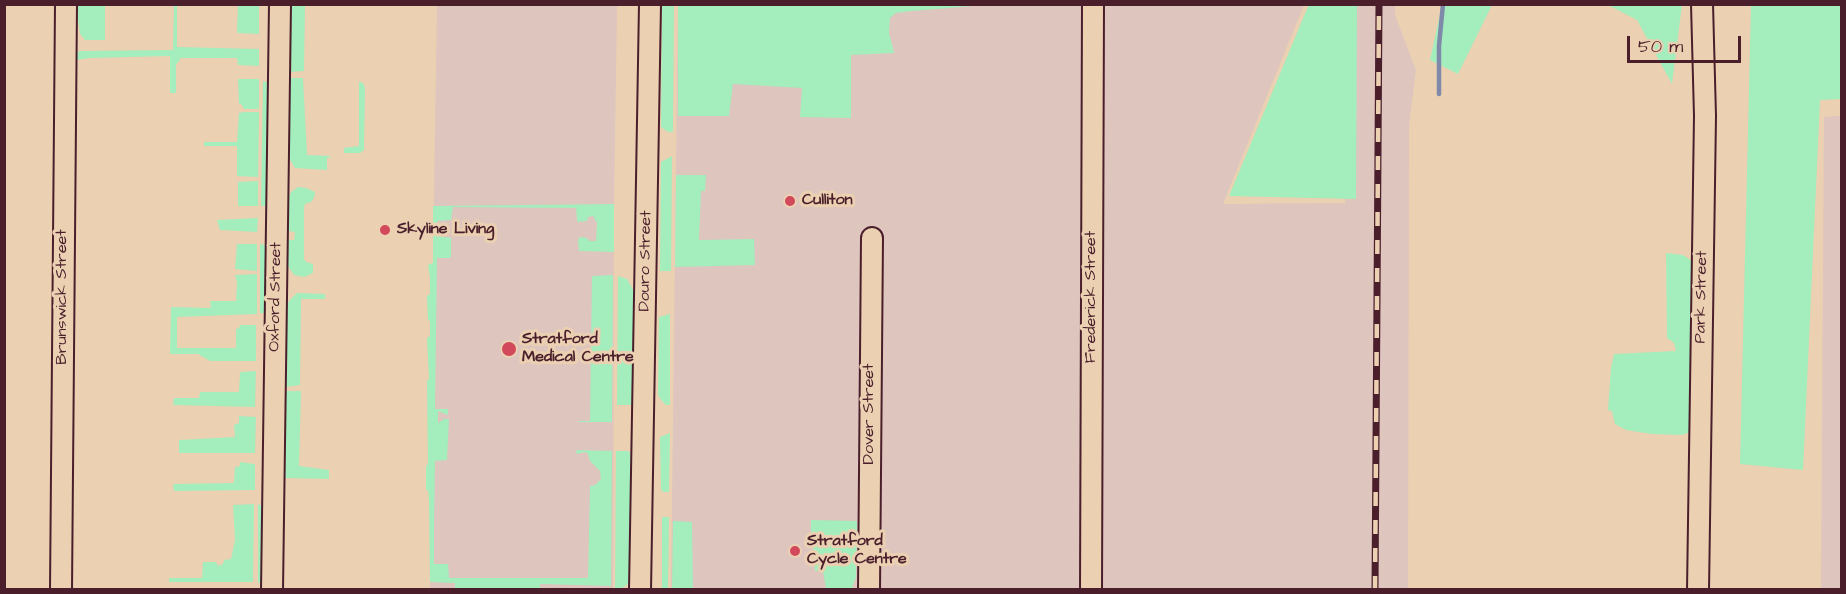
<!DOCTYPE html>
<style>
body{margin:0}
#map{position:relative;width:1846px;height:594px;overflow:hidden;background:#ebd0b2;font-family:"Architects Daughter",sans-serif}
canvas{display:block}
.frame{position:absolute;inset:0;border:6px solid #4a1f2b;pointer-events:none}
.scale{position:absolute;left:1627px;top:36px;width:114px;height:27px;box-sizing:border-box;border:3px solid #4a1f2b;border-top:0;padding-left:8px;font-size:18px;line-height:21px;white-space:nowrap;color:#4a1f2b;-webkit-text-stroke:4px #ebd0b2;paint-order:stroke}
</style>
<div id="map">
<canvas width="1846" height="594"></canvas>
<div class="frame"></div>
<div class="scale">50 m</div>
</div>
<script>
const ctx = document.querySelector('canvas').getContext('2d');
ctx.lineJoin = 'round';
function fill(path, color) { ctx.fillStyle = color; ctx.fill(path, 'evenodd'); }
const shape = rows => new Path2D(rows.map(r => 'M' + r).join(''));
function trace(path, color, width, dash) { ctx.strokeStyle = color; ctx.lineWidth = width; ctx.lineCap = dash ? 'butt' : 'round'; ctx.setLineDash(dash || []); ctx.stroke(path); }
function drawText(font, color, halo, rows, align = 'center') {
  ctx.font = font + ' "Architects Daughter",sans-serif'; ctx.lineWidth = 6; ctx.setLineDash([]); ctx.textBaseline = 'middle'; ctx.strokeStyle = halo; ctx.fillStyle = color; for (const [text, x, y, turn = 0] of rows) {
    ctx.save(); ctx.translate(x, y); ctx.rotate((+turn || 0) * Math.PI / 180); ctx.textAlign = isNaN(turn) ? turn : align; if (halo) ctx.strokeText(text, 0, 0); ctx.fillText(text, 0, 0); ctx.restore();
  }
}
const built = shape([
 [437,5,617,5,614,207,613,589,430,590,436,263,433,257],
 [678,5,1304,5,1223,204,1345,203,1349,5,1395,5,1395,15,1416,70,1409,126,1408,589,671,590],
 [1841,116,1842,589,1821,590,1824,117]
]);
const green = shape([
 [1309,4,1357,5,1356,199,1229,196],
 [76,5,105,5,105,40,85,40,80,34],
 [174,5,177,5,177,47,259,49,259,66,238,65,237,58,181,58,176,65,176,93,170,93,170,56,90,58,76,60,76,52,80,51,173,50],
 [238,5,259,5,259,34,237,33],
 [289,5,305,5,304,71,289,72],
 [662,5,674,5,673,132,668,132,661,127],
 [678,5,678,4,985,5,912,11,896,13,890,18,889,33,894,53,851,55,851,118,800,117,802,88,733,84,729,116,678,116],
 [1442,5,1492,5,1458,74,1430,60],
 [1608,5,1682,5,1672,84,1637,20],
 [1751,5,1841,5,1841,99,1820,100,1803,470,1740,464],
 [289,78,303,78,307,155,332,156,327,158,327,170,295,168,288,156],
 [238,79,259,79,259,109,244,109,241,104,239,104],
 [263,81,268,83,267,206,261,206],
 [359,82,362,82,365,87,364,150,360,153,344,153,344,148,359,146],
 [244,112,259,112,258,177,237,176,237,146,204,146,204,142,237,142,239,113],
 [672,156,671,271,660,271,661,162],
 [676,175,706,175,705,191,701,191,699,240,754,239,755,265,675,267],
 [258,181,258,206,238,206,238,182],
 [298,187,306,188,315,192,314,198,311,202,305,204,304,208,304,259,306,262,313,264,313,273,304,277,294,275,287,265,288,235,289,240,294,240,295,232,288,231,288,199,291,192],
 [614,204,614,252,579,251,578,240,580,237,587,238,589,241,596,241,597,223,593,216,588,217,587,221,578,222,577,220,576,208,453,207,451,220,437,221,437,236,451,238,451,256,450,258,437,258,435,409,448,409,448,415,438,411,438,423,444,419,449,419,447,460,435,461,434,525,434,564,448,564,449,578,588,578,590,486,595,485,601,479,600,471,590,461,588,454,585,452,577,454,576,450,612,451,611,586,540,584,540,589,455,590,455,583,430,582,429,499,428,491,426,489,426,466,428,464,427,381,429,379,427,338,430,336,430,321,428,320,427,296,430,294,430,278,428,265,433,263,433,206],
 [258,218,257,232,220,230,217,220],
 [237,244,257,244,257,271,235,269],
 [260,244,266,245,266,313,260,313],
 [1666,253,1683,255,1698,265,1698,417,1690,432,1682,435,1652,434,1626,430,1615,424,1612,411,1608,410,1611,368,1614,354,1676,351,1674,343,1667,338],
 [257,274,257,314,177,317,177,348,236,348,236,329,239,328,240,325,256,325,256,361,210,361,198,354,170,354,171,307,211,308,210,301,236,301,237,282,235,275],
 [613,275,612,422,579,422,578,421,590,421,592,276],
 [618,276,627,279,635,293,634,405,617,405],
 [297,293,325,294,325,299,301,299,300,385,286,387,286,307,289,301],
 [670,314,670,405,666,405,661,400,658,394,659,317],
 [256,371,255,407,173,405,174,398,199,398,200,392,239,392,240,372],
 [286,391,301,391,299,466,329,470,329,479,285,478],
 [239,416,256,417,255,453,179,453,179,440,235,437,234,425,239,423],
 [670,433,669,492,663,492,661,489,660,437],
 [616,451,629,451,633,462,629,583,624,587,615,589],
 [240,462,255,464,255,490,174,491,173,484,234,483,235,467,240,466],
 [254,504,253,582,169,582,169,578,202,578,203,562,216,562,218,566,223,564,224,560,231,559,235,540,233,505],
 [258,504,264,507,263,581,258,583],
 [662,517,669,517,668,589,662,589],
 [811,520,857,521,856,577,852,588,826,589,823,571,815,571,813,548,811,548],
 [673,521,692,522,693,589,672,589]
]);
const stream = shape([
 [1439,94,1439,46,1443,4]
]);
const minor = shape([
 [61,590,66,4],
 [272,590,280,4],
 [640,590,650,4],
 [869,590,872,238],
 [1091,590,1093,4],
 [1698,590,1705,116,1702,4]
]);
const rail = shape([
 [1375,590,1379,4]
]);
const markers = [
 [790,201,6,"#d1495b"],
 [385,230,6,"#d1495b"],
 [509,349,8,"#d1495b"],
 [795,551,6,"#d1495b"]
];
const poiNames = [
 ["Culliton",802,201],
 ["Skyline Living",397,230],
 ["Stratford",522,340],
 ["Medical Centre",522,358],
 ["Stratford",807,542],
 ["Cycle Centre",807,560]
];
const streetNames = [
 ["Douro Street",646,261,-89],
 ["Brunswick Street",63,297,-90],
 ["Oxford Street",276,297,-89],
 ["Frederick Street",1092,297,-90],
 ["Park Street",1702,297,-89],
 ["Dover Street",870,414,-90]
];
fill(built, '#dec5be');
fill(green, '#a4edbc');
trace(stream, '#7f8aaa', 4.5);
trace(minor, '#4a1f2b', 24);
trace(minor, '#ebd0b2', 20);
trace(rail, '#4a1f2b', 7);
trace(rail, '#ebd0b2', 4.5, [14]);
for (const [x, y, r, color] of markers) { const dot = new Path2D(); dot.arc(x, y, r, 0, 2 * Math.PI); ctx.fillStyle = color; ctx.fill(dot); trace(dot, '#ebd0b2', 2); }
drawText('bold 16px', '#4a1f2b', '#ebd0b2', poiNames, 'left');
drawText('16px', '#4a1f2b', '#ebd0b2', streetNames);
</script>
